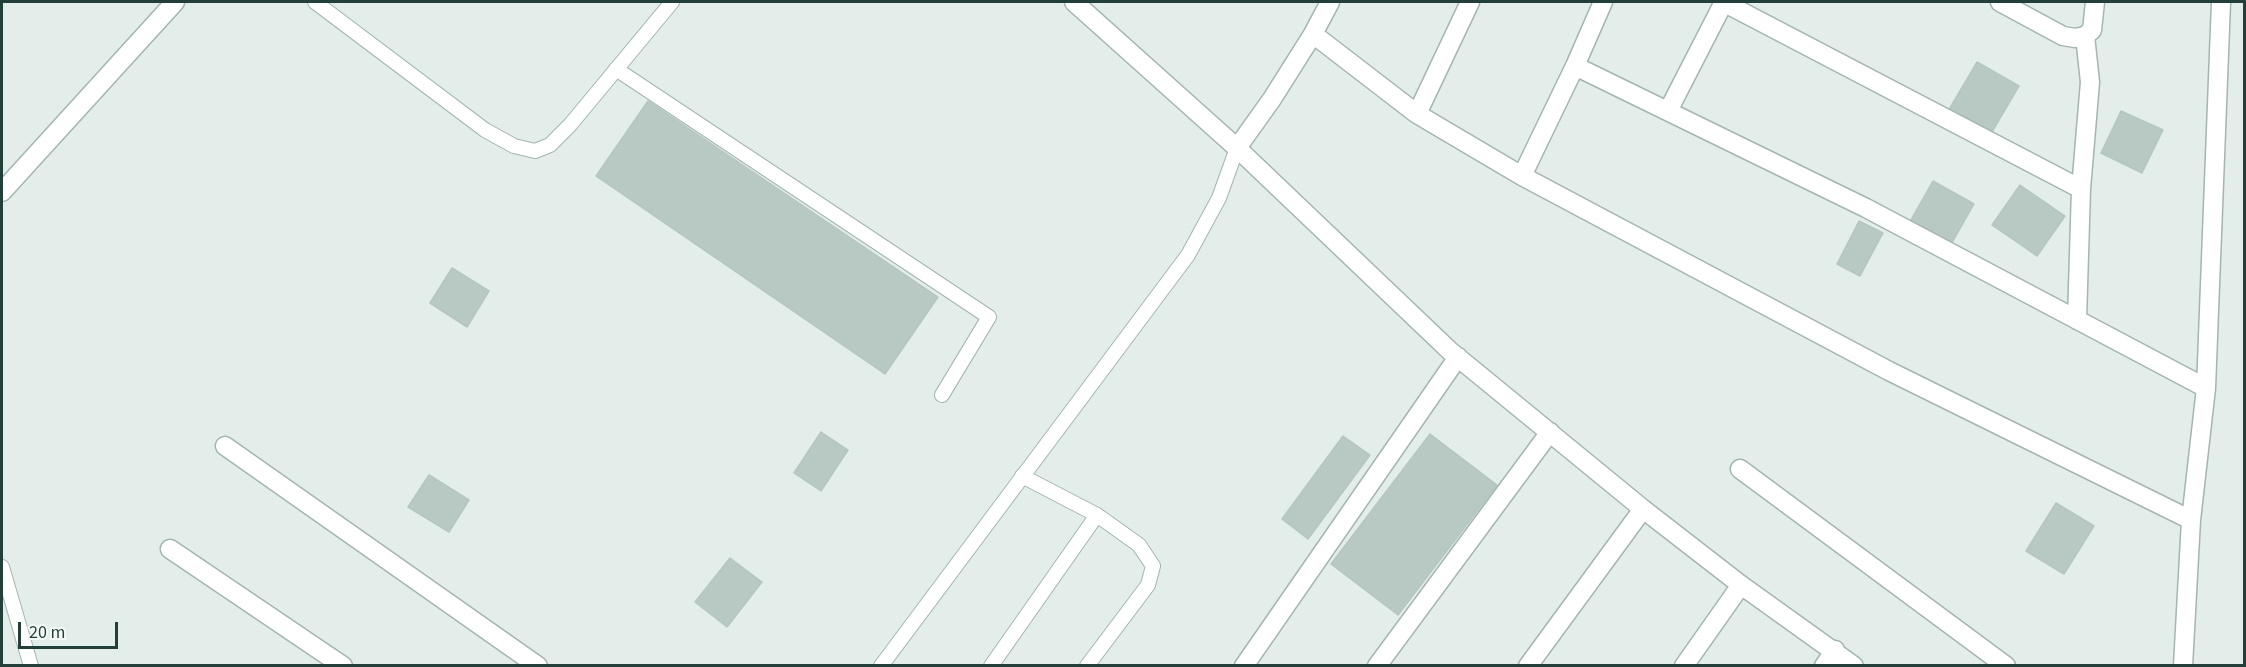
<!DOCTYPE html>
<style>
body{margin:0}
#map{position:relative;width:2246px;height:667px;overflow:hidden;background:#e3ede9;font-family:"Source Sans 3",sans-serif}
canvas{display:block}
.frame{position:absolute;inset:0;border:3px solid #223f39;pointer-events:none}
.scale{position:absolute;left:18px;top:622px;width:100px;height:27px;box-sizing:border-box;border:3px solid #223f39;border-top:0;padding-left:8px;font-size:18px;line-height:21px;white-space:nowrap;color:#223f39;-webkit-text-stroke:4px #f4f9f7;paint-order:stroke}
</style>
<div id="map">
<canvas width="2246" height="667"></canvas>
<div class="frame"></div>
<div class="scale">20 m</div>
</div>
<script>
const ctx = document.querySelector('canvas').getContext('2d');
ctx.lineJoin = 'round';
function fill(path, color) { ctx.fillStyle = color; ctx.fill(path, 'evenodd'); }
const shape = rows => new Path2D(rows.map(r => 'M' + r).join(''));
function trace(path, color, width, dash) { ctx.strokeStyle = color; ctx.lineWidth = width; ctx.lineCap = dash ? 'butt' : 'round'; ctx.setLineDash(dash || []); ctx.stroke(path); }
const building = shape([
 [1977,62,2019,86,1989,137,1947,113,1977,62],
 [648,101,938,297,885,374,596,176,648,101],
 [2121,111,2163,130,2142,173,2101,153,2121,111],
 [1933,181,1974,204,1949,248,1908,225,1933,181],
 [2020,185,2065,216,2037,256,1992,225,2020,185],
 [1859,221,1883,233,1860,276,1837,264,1859,221],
 [452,268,489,291,467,327,430,303,452,268],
 [821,432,848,450,821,491,794,473,821,432],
 [1430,434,1497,485,1398,615,1331,564,1430,434],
 [1343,436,1370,455,1308,539,1282,519,1343,436],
 [429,475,469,500,449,532,408,507,429,475],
 [2056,503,2094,526,2064,574,2026,551,2056,503],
 [730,558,762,582,727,627,695,602,730,558]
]);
const lane = shape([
 [315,2,485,130,514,146,535,151,550,145,570,125,672,2],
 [616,69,989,317,942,395],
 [1022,476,1097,515,1139,545,1153,566,1148,585,1087,666],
 [2,567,31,666],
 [881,666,1188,255,1219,198,1237,148],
 [991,666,1097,515]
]);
const street = shape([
 [1074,2,1237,148,1450,351,1643,509,1741,585,1854,666],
 [1723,2,2081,189],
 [2000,2,2063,36,2075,38,2085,36,2092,30,2095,2],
 [1313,34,1417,114,1522,176,1889,371,2191,520],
 [1575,66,1866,208,2206,388],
 [1668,111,1724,2],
 [1417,114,1470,2],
 [1237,148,1272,99,1313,34,1330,2],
 [1522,176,1575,66,1603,2],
 [2,192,175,2],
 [2077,320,2081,189,2090,82,2085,36],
 [225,446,538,666],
 [1740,469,2006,666],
 [170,549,343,666],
 [1244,666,1458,357],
 [1377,666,1550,432],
 [1528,666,1643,509],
 [1684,666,1741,585],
 [1824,666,1835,650],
 [2183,666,2191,520,2206,388,2221,2]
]);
fill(building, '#b8c8c2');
trace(building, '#b5c7c1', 1.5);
trace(lane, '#a5b5b1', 16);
trace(street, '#a5b5b1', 21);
trace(lane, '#fff', 14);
trace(street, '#fff', 18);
</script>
